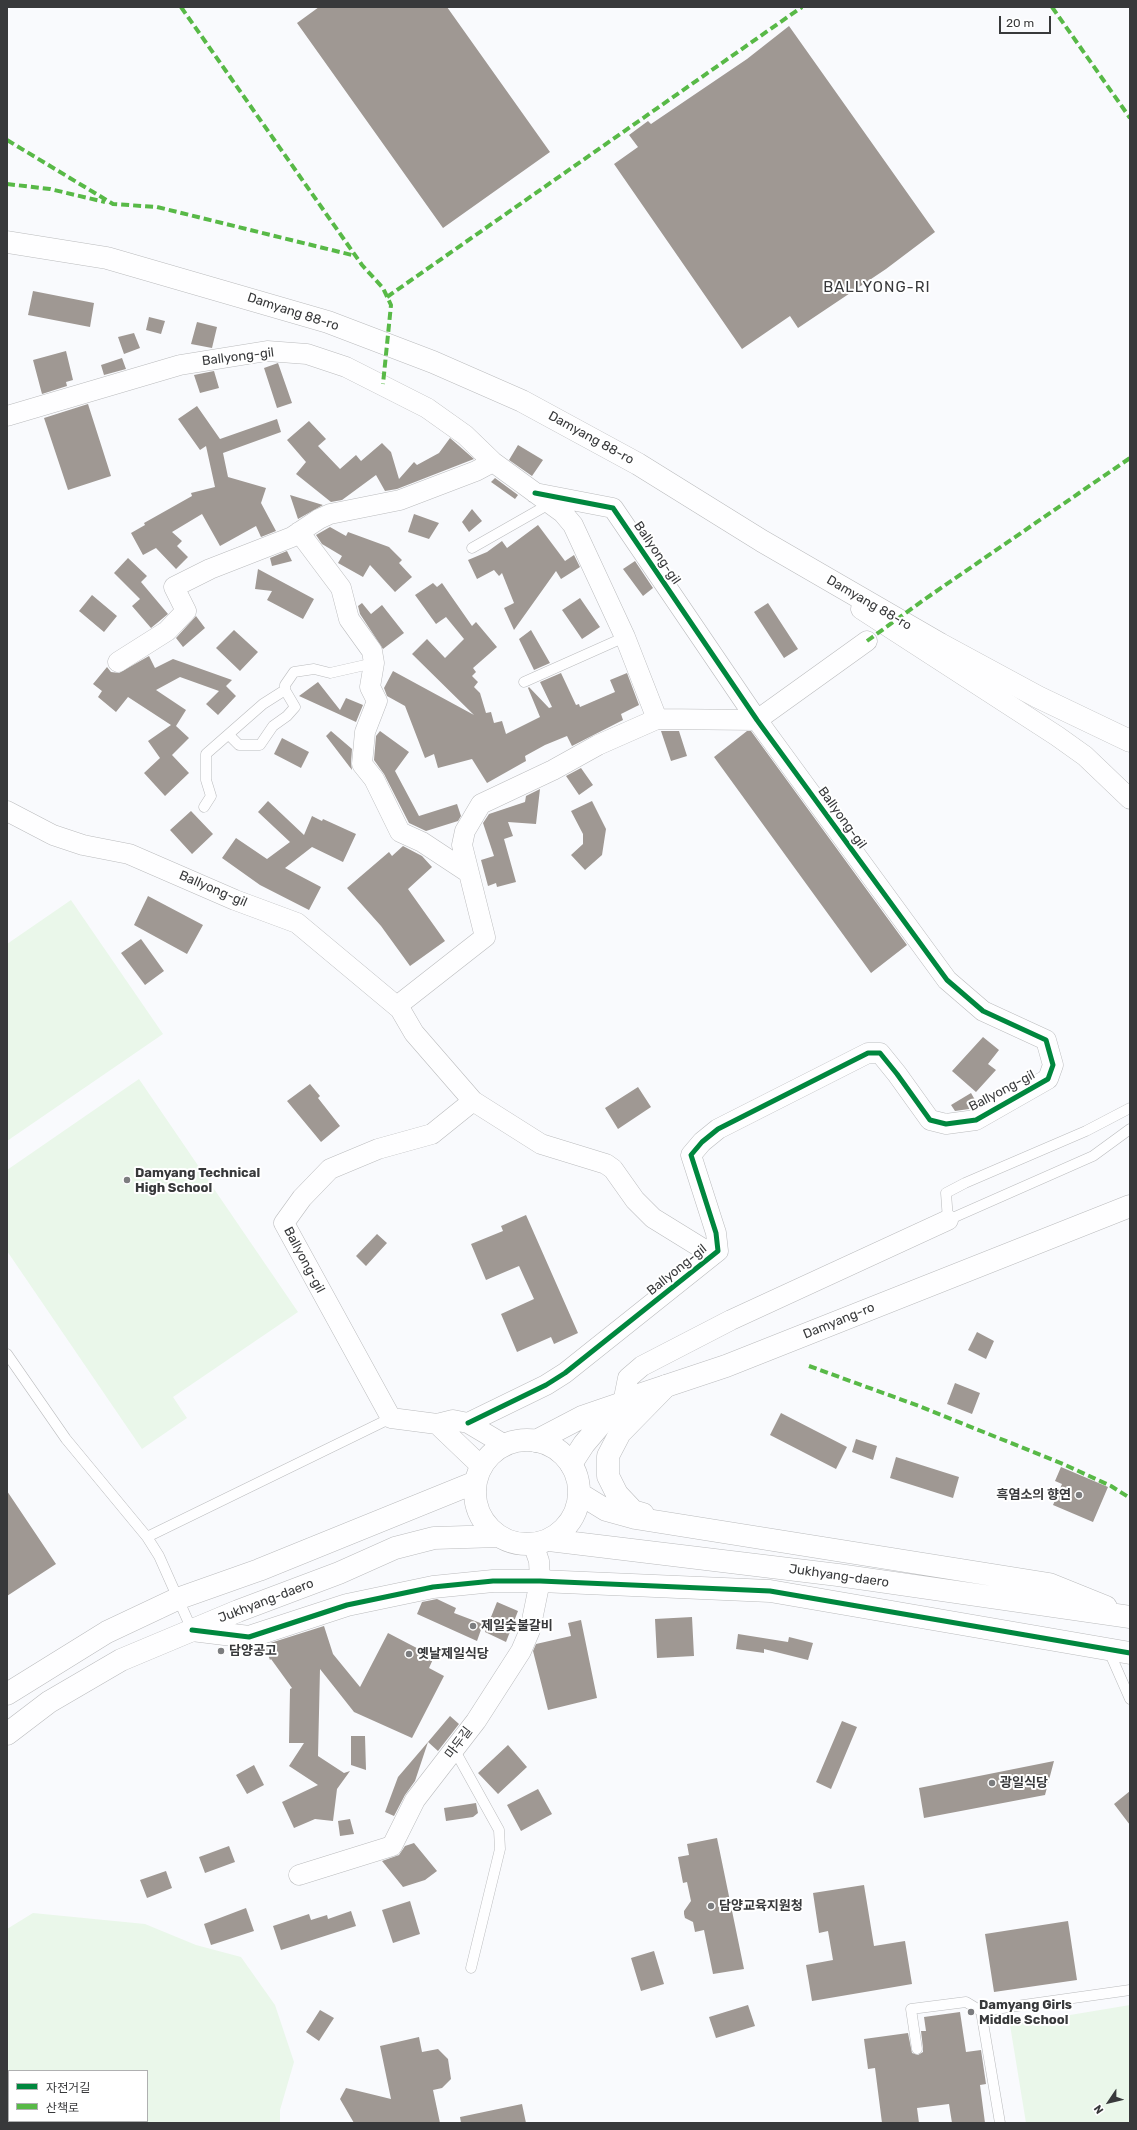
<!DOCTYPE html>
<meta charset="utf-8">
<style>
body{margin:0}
#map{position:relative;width:1137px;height:2130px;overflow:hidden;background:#f9fafd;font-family:Rubik,"Noto Sans KR",sans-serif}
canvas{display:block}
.frame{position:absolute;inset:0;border:8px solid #38393b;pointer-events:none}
.legend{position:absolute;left:8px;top:2070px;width:140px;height:52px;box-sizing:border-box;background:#fff;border:1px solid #afb0b1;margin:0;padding:5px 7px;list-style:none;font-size:12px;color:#38393b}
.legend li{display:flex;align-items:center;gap:8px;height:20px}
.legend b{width:20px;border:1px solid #afb0b1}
.north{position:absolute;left:1089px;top:2082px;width:40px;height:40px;-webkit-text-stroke:3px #fff;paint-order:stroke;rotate:235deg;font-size:11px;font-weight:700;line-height:16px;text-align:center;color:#38393b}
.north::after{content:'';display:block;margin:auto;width:14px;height:18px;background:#38393b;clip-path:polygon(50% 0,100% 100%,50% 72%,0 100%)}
.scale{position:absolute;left:999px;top:16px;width:52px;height:18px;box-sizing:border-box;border:2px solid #38393b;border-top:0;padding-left:5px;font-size:12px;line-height:14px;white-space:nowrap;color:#38393b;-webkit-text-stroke:3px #fff;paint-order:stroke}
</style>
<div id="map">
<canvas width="1137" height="2130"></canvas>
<div class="frame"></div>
<ul class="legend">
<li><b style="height:5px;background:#00873e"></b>자전거길</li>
<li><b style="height:5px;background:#58b947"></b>산책로</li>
</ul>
<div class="north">N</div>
<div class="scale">20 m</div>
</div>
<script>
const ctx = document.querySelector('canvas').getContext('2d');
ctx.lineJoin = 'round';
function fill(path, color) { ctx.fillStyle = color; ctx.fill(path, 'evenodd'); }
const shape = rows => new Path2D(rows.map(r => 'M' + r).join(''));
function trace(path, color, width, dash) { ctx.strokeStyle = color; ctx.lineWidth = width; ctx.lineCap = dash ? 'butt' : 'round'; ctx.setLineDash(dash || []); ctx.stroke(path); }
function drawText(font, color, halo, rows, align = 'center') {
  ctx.font = font + ' Rubik,"Noto Sans KR",sans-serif'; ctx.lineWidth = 4; ctx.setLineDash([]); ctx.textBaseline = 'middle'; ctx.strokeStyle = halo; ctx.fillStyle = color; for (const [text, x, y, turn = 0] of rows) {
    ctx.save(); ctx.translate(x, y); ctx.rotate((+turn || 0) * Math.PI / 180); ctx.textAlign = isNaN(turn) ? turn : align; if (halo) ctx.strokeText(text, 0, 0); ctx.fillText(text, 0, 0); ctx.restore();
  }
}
const green = shape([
 [71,900,163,1034,7,1141,7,944],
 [139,1079,298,1312,173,1397,187,1418,142,1449,7,1251,7,1170],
 [33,1913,145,1924,196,1945,241,1957,275,2005,294,2062,280,2110,280,2123,7,2123,7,1929],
 [9,2071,147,2071,147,2121,9,2121],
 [1130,2005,1130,2123,1026,2123,1010,2025]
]);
const building = shape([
 [319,7,447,7,550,152,443,228,297,23],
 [789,26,935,232,886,269,798,328,790,316,742,349,614,164,638,147,629,135,648,121,651,124,747,59],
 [33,291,94,303,90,327,28,315],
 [149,317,165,321,161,334,146,330],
 [197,322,217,327,212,348,191,344],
 [134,333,140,348,124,354,118,337],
 [66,351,73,380,66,382,67,386,42,394,33,360],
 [122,358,126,369,104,375,101,365],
 [278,363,292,403,277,408,264,368],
 [214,371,219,388,200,393,194,375],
 [88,404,111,476,68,490,44,418],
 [197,406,220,439,277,419,281,432,223,453,228,477,266,488,261,503,276,531,261,537,256,526,220,546,202,514,172,532,182,541,177,546,188,557,176,569,156,548,143,555,131,533,145,525,144,523,192,496,191,493,215,487,206,446,200,450,178,419],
 [309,421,326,439,318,446,340,469,356,455,361,461,382,443,391,452,399,479,414,462,417,465,439,453,450,438,474,459,397,489,385,491,376,475,342,500,331,502,296,474,306,462,287,440],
 [518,445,543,460,532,476,509,460],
 [495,478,518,495,515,499,491,482],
 [290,495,323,505,298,519],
 [472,509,482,521,469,532,462,522],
 [414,514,439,523,429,539,408,532],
 [538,525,565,561,574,555,580,567,561,579,556,571,514,630,504,608,514,603,502,573,499,576,494,570,477,579,468,560,487,552,502,541,507,548],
 [330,527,346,536,348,532,389,547,402,560,399,563,412,577,395,592,370,565,363,577,338,563,342,556,322,544,316,535],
 [287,551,292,561,272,566,270,558],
 [128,558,147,576,141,582,168,614,151,628,132,606,140,599,114,573],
 [635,561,653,588,643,596,623,569],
 [258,569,314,599,303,619,267,600,272,591,255,589],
 [433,583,437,587,442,583,472,626,476,622,497,647,473,668,476,672,472,676,478,682,474,687,480,693,486,713,491,712,494,723,502,721,506,734,540,717,528,688,529,687,549,708,552,707,540,682,561,673,576,705,579,704,580,707,615,692,610,680,627,673,639,705,621,714,623,720,572,746,567,736,545,745,525,756,526,761,487,783,472,759,438,768,434,754,425,758,405,706,387,696,384,688,393,671,474,715,412,654,427,639,445,658,464,639,446,617,436,624,415,595],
 [92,595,117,616,104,632,79,611],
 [580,598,600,627,582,639,562,610],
 [362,603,371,614,382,605,404,633,383,649,360,614,358,606],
 [768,603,798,649,784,658,754,612],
 [196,616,205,628,183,647,176,638],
 [234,630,258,652,240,671,216,648],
 [531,630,550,663,534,670,519,639],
 [149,656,155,668,173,659,232,680,226,686,236,696,218,715,206,704,219,691,180,677,156,690,186,710,176,726,189,738,172,755,189,773,165,796,144,773,160,758,148,741,171,725,128,697,116,712,98,697,102,691,93,684,107,667,111,672,119,673],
 [318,682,340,710,346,698,363,705,356,722,299,696],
 [331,731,352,749,351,763,352,770,326,736],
 [380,731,409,752,395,771,419,816,457,804,461,816,458,821,426,831,409,823,384,774,374,760,376,736],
 [661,731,679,731,687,756,671,761],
 [747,731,751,731,907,945,871,973,714,757],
 [282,738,309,752,301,768,274,754],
 [581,768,593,785,579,795,566,776],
 [540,789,536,824,508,822,513,836,504,839,516,882,497,887,496,883,488,886,481,860,494,856,483,823,489,814,525,802,526,796],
 [268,801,304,835,312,816,322,821,323,819,356,834,343,862,312,847,285,868,321,887,309,910,260,885,222,858,236,838,267,859,290,842,258,812],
 [592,801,606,829,602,855,585,870,571,855,583,844,583,834,571,811],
 [191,811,213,834,192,854,170,830],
 [403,846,422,856,432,867,408,889,445,941,410,966,381,926,347,888,389,852,392,856],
 [148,896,203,925,187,954,134,925],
 [141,939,164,971,145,985,121,953],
 [983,1037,999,1050,988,1064,996,1070,976,1092,952,1071],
 [310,1084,320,1096,318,1098,340,1126,321,1142,287,1101],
 [638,1087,651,1107,618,1129,605,1108],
 [971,1093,978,1105,969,1109,955,1111,951,1105],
 [526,1215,578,1333,554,1344,551,1337,517,1352,501,1314,534,1299,519,1266,486,1280,471,1244,503,1231,501,1226],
 [377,1234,387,1243,366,1266,356,1256],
 [977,1332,994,1341,986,1359,968,1350],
 [955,1383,980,1393,972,1414,947,1404],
 [781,1413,847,1447,836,1469,770,1435],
 [856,1439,877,1446,873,1460,852,1452],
 [896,1457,959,1477,953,1498,890,1478],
 [1061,1467,1108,1487,1093,1522,1053,1505,1062,1484,1055,1481],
 [7,1491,56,1564,7,1596],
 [437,1599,456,1608,454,1613,483,1624,477,1641,417,1614,422,1602],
 [497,1602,518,1611,506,1642,485,1632],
 [692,1617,694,1656,657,1658,655,1619],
 [581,1620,597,1698,548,1710,533,1651,536,1644,571,1636,568,1623],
 [324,1626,333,1654,360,1687,388,1633,434,1657,429,1668,444,1676,412,1738,354,1712,320,1669,318,1756,344,1773,350,1771,337,1789,333,1821,315,1819,294,1828,282,1802,318,1785,289,1766,304,1743,289,1743,290,1689,292,1688,271,1659,270,1660,264,1645],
 [738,1634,788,1642,789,1637,813,1643,808,1660,764,1649,764,1653,736,1649],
 [450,1716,459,1724,438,1751,428,1742],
 [842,1721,857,1727,831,1789,816,1782],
 [351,1736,365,1736,366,1770,351,1765],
 [428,1742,415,1781,405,1795,394,1816,385,1812,398,1777],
 [508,1745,527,1767,498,1794,478,1773],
 [1054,1761,1045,1795,924,1818,919,1788],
 [254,1765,264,1785,247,1794,236,1775],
 [538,1789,552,1814,521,1831,507,1805],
 [1130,1791,1130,1825,1114,1804],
 [476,1803,478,1813,473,1817,446,1821,444,1808],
 [350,1819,354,1834,340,1836,338,1821],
 [717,1838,744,1969,713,1974,704,1930,695,1932,693,1922,685,1918,684,1914,684,1911,691,1901,687,1882,683,1883,678,1857,689,1855,687,1844],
 [414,1843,437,1871,425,1880,403,1887,382,1861,399,1855,405,1846],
 [229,1846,235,1862,205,1873,199,1857],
 [166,1871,172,1888,147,1898,140,1880],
 [864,1885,874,1946,905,1941,912,1984,812,2001,806,1965,833,1960,828,1931,819,1933,813,1893],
 [410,1901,420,1934,393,1943,382,1910],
 [246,1908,254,1931,211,1945,204,1924],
 [351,1911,356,1926,281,1950,273,1926,309,1914,311,1920,327,1915,328,1919],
 [1068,1921,1077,1980,994,1992,985,1934],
 [654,1951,664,1984,641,1991,631,1958],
 [748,2005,755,2026,716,2038,709,2017],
 [320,2010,334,2018,319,2041,306,2032],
 [960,2012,966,2052,981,2050,986,2084,980,2085,985,2123,952,2123,949,2104,917,2108,919,2123,882,2123,875,2068,868,2069,864,2039,908,2033,912,2053,918,2055,923,2052,923,2048,921,2031,926,2031,924,2017],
 [419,2037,422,2052,438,2049,448,2059,451,2079,442,2088,433,2090,440,2123,354,2123,340,2099,346,2088,391,2099,380,2046],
 [522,2104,526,2123,461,2123,460,2117]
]);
const lane = shape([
 [472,548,551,503],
 [524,682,625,637],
 [229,735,239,745,260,745,273,726,287,716,295,707,285,690],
 [204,807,211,796,206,780,206,754,263,704,285,690,285,685,294,672,314,669,330,673,374,663],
 [1130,1108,1086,1131,965,1183,946,1193,948,1220,1093,1156,1130,1129],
 [7,1354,66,1439,147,1537,159,1556,192,1630],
 [147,1537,391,1418],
 [1108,1649,1130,1699],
 [454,1749,499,1830,500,1849,471,1968],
 [917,2049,911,2009,966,2002,981,2011],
 [1000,2123,981,2011,1130,1990]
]);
const street = shape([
 [7,416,180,365,267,351,307,354,346,367,427,408,465,435,493,462,563,513,573,525,625,637,657,719],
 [299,532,341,588,349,619,372,651,374,663,370,687,377,701,365,732,362,764,374,779,400,832,422,842,469,873],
 [861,609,1057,736,1085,756,1130,799],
 [118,662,167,631,186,611,174,587,210,569,292,537,319,519,330,514,400,500,476,471,493,462],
 [7,811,53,835,83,845,129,854,235,900,297,923,400,1009,414,1033,473,1101,541,1144,606,1164,613,1169,635,1200,653,1218,713,1255],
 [397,1006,485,937,462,845,465,831,481,804,553,770,598,745,657,719,757,720,867,641],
 [473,1101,432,1134,378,1149,330,1169,302,1198,284,1223,391,1418,437,1424,453,1420,468,1423,505,1445],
 [623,1403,628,1378,642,1366,731,1320,948,1220],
 [468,1423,546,1385,565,1373,718,1251,716,1233,691,1155,702,1142,718,1129,868,1053,880,1053,897,1074,930,1120,946,1124,976,1120,1048,1079,1053,1065,1046,1040,983,1011,947,980,757,720,613,508,535,493],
 [437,1424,482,1467],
 [299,1875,392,1846,415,1800,476,1721,521,1651,530,1630,540,1581,539,1561,533,1544]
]);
const secondary = shape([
 [7,242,107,258,328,322,433,362,522,401,638,464,762,541,940,644,1038,697,1130,741],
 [536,1441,582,1417,617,1405],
 [571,1464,584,1444,617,1405,639,1395,726,1366,1130,1206],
 [192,1630,249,1637,347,1605,433,1587,493,1581,540,1581,770,1591,1130,1653]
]);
const primary = shape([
 '475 1492a52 52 0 1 1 104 0a52 52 0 1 1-104 0Z',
 [580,1494,606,1510,635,1518,1049,1584,1106,1607],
 [643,1514,633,1511,617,1494,608,1476,608,1456,620,1433,666,1386],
 [549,1540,838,1575,1130,1617],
 [7,1694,107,1632,177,1599,259,1570,476,1482],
 [7,1734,49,1702,121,1660,238,1611,339,1573,395,1548,434,1538,499,1536]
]);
const quiet = shape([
 [181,7,362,265,383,288,391,305,383,384],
 [1052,7,1130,118],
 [7,140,113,204,157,207,356,256],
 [7,184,50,189,105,202],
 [387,297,802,7],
 [867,641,925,599,1130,458],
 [809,1366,919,1406,1063,1464,1111,1486,1130,1498]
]);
const cycleway = shape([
 [468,1423,546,1385,565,1373,718,1251,716,1233,691,1155,702,1142,718,1129,868,1053,880,1053,897,1074,930,1120,946,1124,976,1120,1048,1079,1053,1065,1046,1040,983,1011,947,980,757,720,613,508,535,493],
 [192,1630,249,1637,347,1605,433,1587,493,1581,540,1581,770,1591,1130,1653]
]);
const markers = [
 [127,1180,4,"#7c7d7f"],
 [1079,1495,4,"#7c7d7f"],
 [473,1626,4,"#7c7d7f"],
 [221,1651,4,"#7c7d7f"],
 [409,1654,4,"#7c7d7f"],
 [992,1783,4,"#7c7d7f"],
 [711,1906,4,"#7c7d7f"],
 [971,2012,4,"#7c7d7f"]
];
const streetNames = [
 ["Damyang 88-ro",293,312,18],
 ["Ballyong-gil",238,357,-7],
 ["Damyang 88-ro",591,438,29],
 ["Ballyong-gil",657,553,56],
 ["Damyang 88-ro",869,603,30],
 ["Ballyong-gil",842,818,54],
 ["Ballyong-gil",213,889,23],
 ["Ballyong-gil",1002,1091,-28],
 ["Ballyong-gil",304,1260,62],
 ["Ballyong-gil",677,1270,-39],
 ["Damyang-ro",839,1321,-22],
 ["Jukhyang-daero",839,1576,8],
 ["Jukhyang-daero",266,1601,-21],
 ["마두길",459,1743,-53]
];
const poiNames = [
 ["Damyang Technical",135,1173],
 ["High School",135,1188],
 ["흑염소의 향연",1071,1495,"right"],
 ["제일숯불갈비",481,1626],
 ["담양공고",229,1651],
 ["옛날제일식당",417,1654],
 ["광일식당",1000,1783],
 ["담양교육지원청",719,1906],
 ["Damyang Girls",979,2005],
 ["Middle School",979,2020]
];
const quarterNames = [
 ["BALLYONG-RI",877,288]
];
fill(green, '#eaf7ea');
fill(building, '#9f9893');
trace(lane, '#babbbd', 11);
trace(street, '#babbbd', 21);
trace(secondary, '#babbbd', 23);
trace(primary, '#babbbd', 23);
trace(lane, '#fefeff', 10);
trace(street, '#fefeff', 20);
trace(secondary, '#fefeff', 22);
trace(primary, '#fefeff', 22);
trace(quiet, '#58b947', 4, [8, 4]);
trace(cycleway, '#00873e', 5);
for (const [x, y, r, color] of markers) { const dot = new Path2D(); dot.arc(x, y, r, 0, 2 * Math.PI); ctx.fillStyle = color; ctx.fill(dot); trace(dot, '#fff', 1.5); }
drawText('13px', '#38393b', '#fff', streetNames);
drawText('bold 13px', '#38393b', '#fff', poiNames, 'left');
ctx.letterSpacing = '1px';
drawText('15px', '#38393b', '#fff', quarterNames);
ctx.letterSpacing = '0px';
</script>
